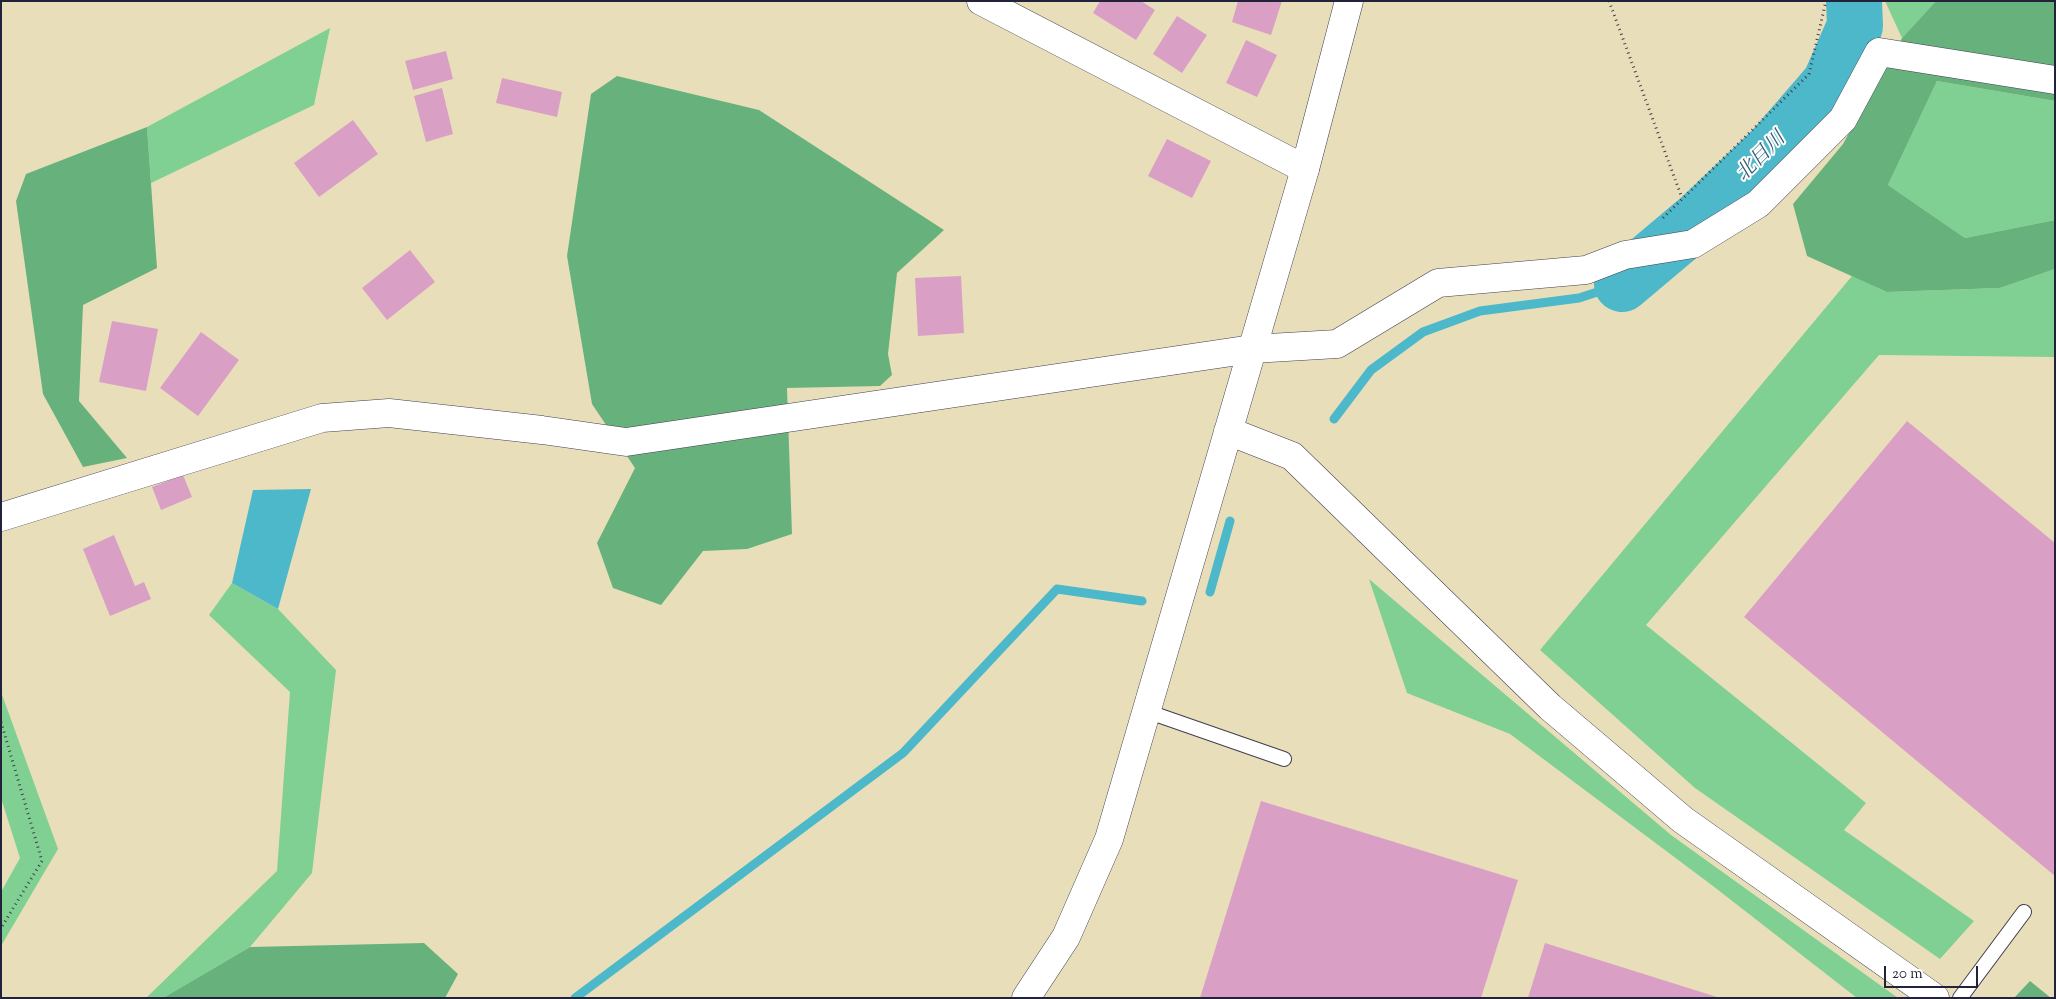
<!DOCTYPE html>
<meta charset="utf-8">
<style>
body{margin:0}
#map{position:relative;width:2056px;height:999px;overflow:hidden;background:#e8dfba;font-family:"Sorts Mill Goudy",serif}
canvas{display:block}
.frame{position:absolute;inset:0;border:2px solid #22223b;pointer-events:none}
.scale{position:absolute;left:1884px;top:966px;width:94px;height:22px;box-sizing:border-box;border:2px solid #22223b;border-top:0;padding-left:6px;font-size:15px;line-height:18px;white-space:nowrap;color:#22223b;-webkit-text-stroke:4px #fff;paint-order:stroke}
</style>
<div id="map">
<canvas width="2056" height="999"></canvas>
<div class="frame"></div>
<div class="scale">20 m</div>
</div>
<script>
const ctx = document.querySelector('canvas').getContext('2d');
ctx.lineJoin = 'round';
function fill(path, color) { ctx.fillStyle = color; ctx.fill(path, 'evenodd'); }
const shape = rows => new Path2D(rows.map(r => 'M' + r).join(''));
function trace(path, color, width, dash) { ctx.strokeStyle = color; ctx.lineWidth = width; ctx.lineCap = dash ? 'butt' : 'round'; ctx.setLineDash(dash || []); ctx.stroke(path); }
function drawText(font, color, halo, rows, align = 'center') {
  ctx.font = font + ' "Sorts Mill Goudy","Noto Serif JP",serif'; ctx.lineWidth = 4; ctx.setLineDash([]); ctx.textBaseline = 'middle'; ctx.strokeStyle = halo; ctx.fillStyle = color; for (const [text, x, y, turn = 0] of rows) {
    ctx.save(); ctx.translate(x, y); ctx.rotate((+turn || 0) * Math.PI / 180); ctx.textAlign = isNaN(turn) ? turn : align; if (halo) ctx.strokeText(text, 0, 0); ctx.fillText(text, 0, 0); ctx.restore();
  }
}
const green = shape([
 [1885,1,1936,1,1902,38],
 [330,28,314,105,151,183,147,127],
 [1937,81,2055,101,2055,220,1965,238,1888,185],
 [2055,269,2055,357,1879,355,1646,625,1866,803,1844,830,1974,921,1940,959,1695,788,1540,650,1852,276,1887,292,2000,288],
 [1369,579,1671,835,1898,998,1857,998,1713,886,1510,734,1407,693],
 [232,583,278,609,336,670,312,873,250,947,163,998,146,998,277,871,290,692,209,615],
 [1,692,58,849,1,946,1,892,20,858,1,798]
]);
const forest = shape([
 [1936,1,2055,1,2055,101,1937,81,1888,185,1965,238,2055,220,2055,269,2000,288,1887,292,1807,256,1793,204,1843,144,1902,38],
 [617,76,759,110,944,230,897,273,888,354,892,375,880,386,787,388,792,534,747,549,703,551,661,605,613,588,597,543,635,468,592,404,567,256,591,94],
 [147,127,157,268,83,305,79,401,127,458,83,467,43,394,16,201,26,174],
 [424,943,458,974,445,998,163,998,250,947],
 [2030,981,2051,998,2014,998]
]);
const water = shape([
 [311,489,278,609,232,583,253,490]
]);
const stream = shape([
 [1334,419,1371,370,1423,332,1480,311,1579,298,1622,284],
 [1210,592,1230,521],
 [575,998,903,753,1057,589,1142,601]
]);
const river = shape([
 [1622,284,1698,220,1773,149,1830,83,1855,26,1854,1]
]);
const building = shape([
 [1100,1,1141,1,1155,10,1136,40,1093,13],
 [1238,1,1282,1,1271,35,1232,22],
 [1177,16,1207,35,1182,73,1153,54],
 [1246,40,1277,55,1257,97,1226,83],
 [446,51,453,79,413,90,405,61],
 [502,78,562,92,557,117,496,103],
 [442,88,453,134,426,142,414,96],
 [353,120,378,154,319,197,294,163],
 [1167,139,1211,161,1192,198,1148,176],
 [410,250,435,282,387,320,362,288],
 [961,276,964,333,918,336,915,278],
 [112,321,158,329,146,391,99,382],
 [201,332,239,360,198,416,160,388],
 [1907,421,2055,543,2055,876,1744,617],
 [183,475,192,497,161,510,152,487],
 [114,535,135,586,144,582,151,599,110,616,83,549],
 [1261,801,1518,880,1481,998,1200,998],
 [1545,943,1717,997,1717,998,1528,998]
]);
const path = shape([
 [1609,1,1682,198],
 [1663,218,1809,74,1826,1],
 [1,722,42,861,1,928]
]);
const service = shape([
 [1146,711,1284,759],
 [1960,998,2024,912]
]);
const minor = shape([
 [981,1,1305,169],
 [1,517,322,418,389,413,542,430,626,442,1252,349,1337,344,1438,283,1586,270,1625,255,1693,244,1758,204,1843,119,1879,52,2055,80]
]);
const tertiary = shape([
 [1228,431,1292,456,1550,707,1683,820,1935,998],
 [1026,998,1066,937,1109,839,1305,169,1349,1]
]);
const waterNames = [
 ["北目川",1762,158,-45]
];
fill(green, '#7fd092');
fill(forest, '#67b27c');
fill(water, '#4db8c9');
trace(stream, '#4db8c9', 9);
trace(river, '#4db8c9', 56);
fill(building, '#da9fc5');
trace(service, '#403e4e', 16);
trace(minor, '#403e4e', 29);
trace(tertiary, '#403e4e', 29);
trace(path, '#403e4e', 3, [1, 4]);
trace(service, '#fff', 14);
trace(minor, '#fff', 28);
trace(tertiary, '#fff', 28);
drawText('italic 20px', '#335e74', '#fff', waterNames);
</script>
